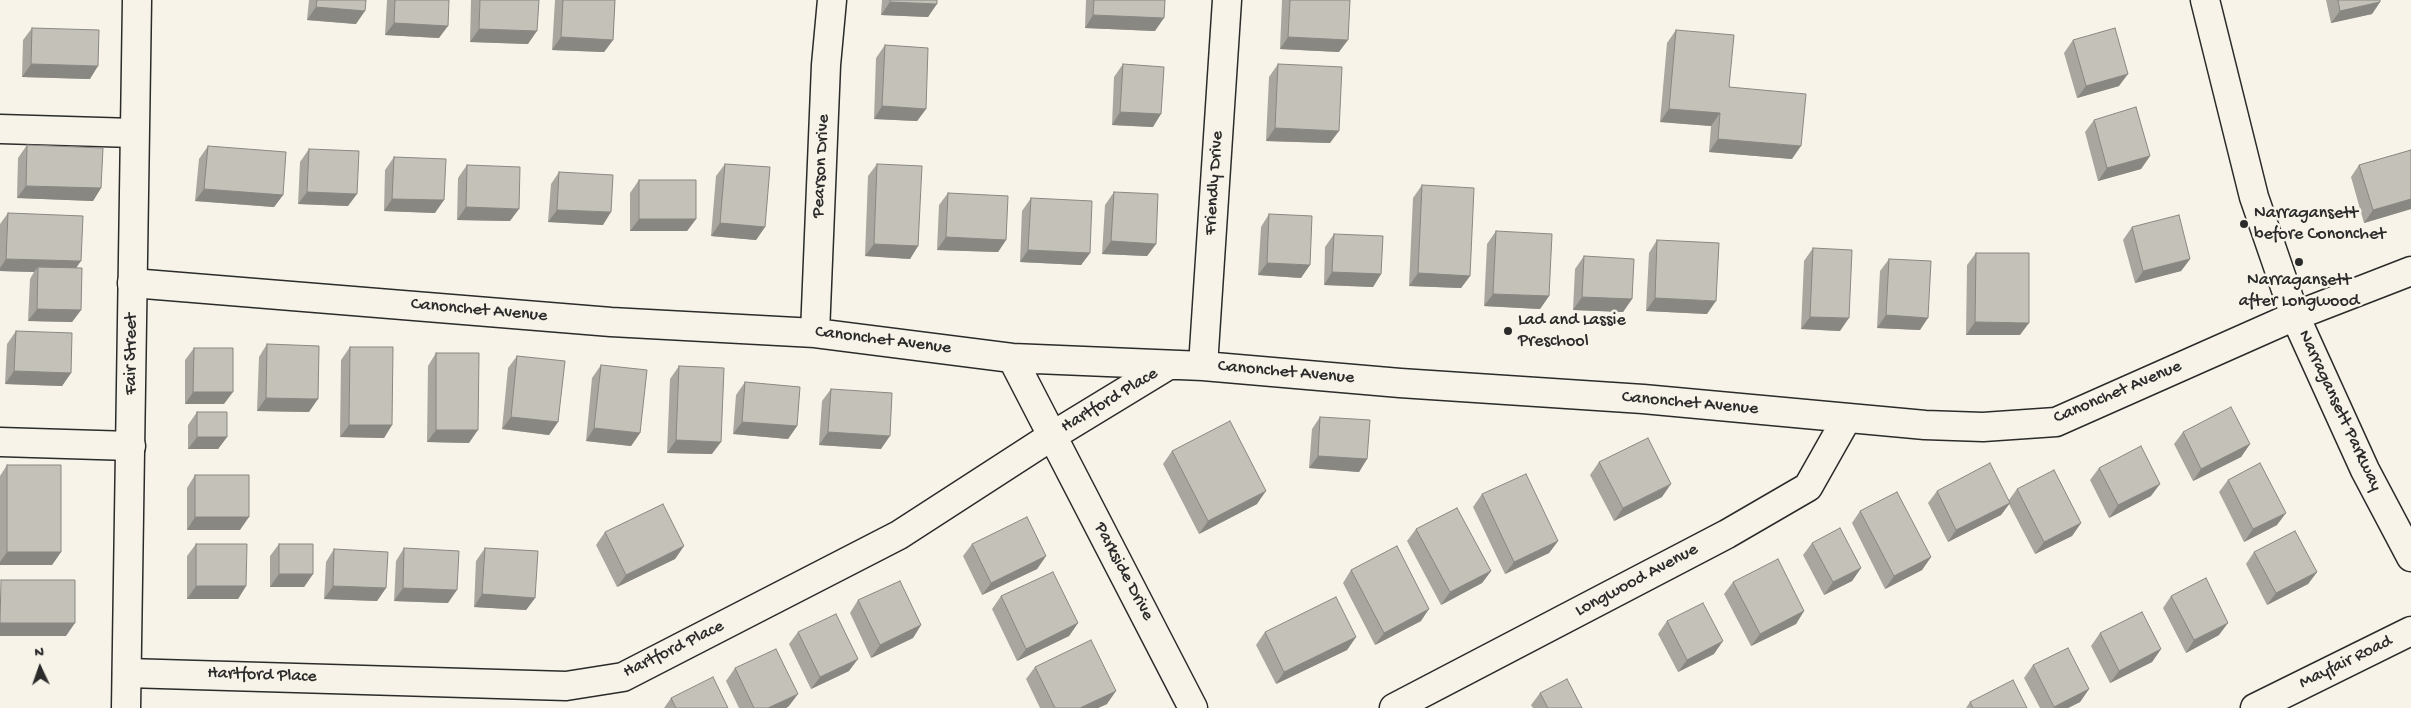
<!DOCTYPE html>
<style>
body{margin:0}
#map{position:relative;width:2411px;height:708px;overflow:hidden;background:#f7f3e8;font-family:"Gochi Hand",sans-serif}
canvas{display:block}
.north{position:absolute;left:15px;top:643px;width:50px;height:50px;-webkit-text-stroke:4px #f7f3e8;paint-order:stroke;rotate:357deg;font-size:14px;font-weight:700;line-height:20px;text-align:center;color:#2b2b2b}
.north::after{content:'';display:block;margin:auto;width:18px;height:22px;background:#2b2b2b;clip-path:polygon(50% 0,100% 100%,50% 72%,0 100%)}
</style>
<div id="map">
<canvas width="2411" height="708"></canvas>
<div class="north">N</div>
</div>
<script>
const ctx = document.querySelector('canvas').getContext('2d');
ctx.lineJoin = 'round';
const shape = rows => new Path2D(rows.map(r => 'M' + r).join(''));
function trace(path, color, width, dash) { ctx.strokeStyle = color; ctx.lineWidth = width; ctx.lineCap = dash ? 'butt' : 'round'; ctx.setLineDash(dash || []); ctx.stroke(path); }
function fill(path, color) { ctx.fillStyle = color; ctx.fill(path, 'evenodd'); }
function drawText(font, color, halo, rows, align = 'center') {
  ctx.font = font + ' "Gochi Hand",sans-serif'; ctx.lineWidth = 5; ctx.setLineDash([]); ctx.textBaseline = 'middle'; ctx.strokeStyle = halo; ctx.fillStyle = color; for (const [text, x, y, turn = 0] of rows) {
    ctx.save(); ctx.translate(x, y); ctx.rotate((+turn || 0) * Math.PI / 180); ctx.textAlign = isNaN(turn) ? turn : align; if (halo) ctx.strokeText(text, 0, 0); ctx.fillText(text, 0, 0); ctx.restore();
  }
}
const minor = shape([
 [0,129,134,133],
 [132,283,611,322,815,333,1012,358,1203,366,1400,383,1643,399,1925,425,1983,427,2056,422,2295,316,2411,271],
 [815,333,826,65,832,0],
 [1012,358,1193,708],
 [1203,366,1227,0],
 [0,442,131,446],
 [127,673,566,686,623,677,899,535,1052,436,1167,366],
 [1394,708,1727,534,1808,487,1847,418],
 [2255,708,2411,631]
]);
const tertiary = shape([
 [2205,0,2254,197,2295,316,2365,470,2411,557],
 [126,708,137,0]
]);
const wall = shape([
 [309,0,366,0,356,24,307,20],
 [387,0,449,0,439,38,385,35],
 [471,0,539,0,528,44,470,42],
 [555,0,615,0,613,40,604,52,552,50],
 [882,0,937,0,928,17,881,15],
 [1086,0,1165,0,1155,31,1085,28],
 [1282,0,1350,0,1339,52,1280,49],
 [2326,0,2380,0,2380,2,2372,14,2331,23],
 [32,28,90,79,22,77,23,40],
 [1676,30,1729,87,1792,159,1709,152,1711,126,1660,122,1667,43],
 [2073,40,2119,86,2077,98,2064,53],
 [885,45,926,109,917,121,874,119,876,58],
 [1123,64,1153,127,1112,125,1114,77],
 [1278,64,1330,143,1266,141,1269,77],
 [2094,120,2150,156,2141,169,2098,181,2085,132],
 [27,145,101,188,93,201,17,198,18,158],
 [208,146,283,195,274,207,195,201,199,159],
 [309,149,348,206,298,204,300,162],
 [2411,150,2411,209,2364,223,2351,177,2359,165],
 [394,157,435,213,384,211,385,170],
 [725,164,765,227,756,240,711,236,716,176],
 [877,164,918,246,910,259,865,256,868,176],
 [467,165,510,221,457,220,458,178],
 [559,172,603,225,548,222,551,184],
 [639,180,696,219,687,231,630,231,630,193],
 [1422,185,1470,276,1461,288,1409,286,1413,198],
 [1114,192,1156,244,1147,256,1102,254,1105,205],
 [948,193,1006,240,998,252,937,250,939,205],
 [1031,198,1090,253,1081,265,1020,262,1022,211],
 [8,213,76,268,81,310,72,322,28,321,30,279,34,272,0,271,0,224],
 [1269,214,1301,278,1258,275,1261,227],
 [2132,227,2190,259,2181,271,2135,283,2123,240],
 [1496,231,1549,296,1540,309,1484,306,1487,244],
 [1334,234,1381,274,1373,287,1324,285,1325,247],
 [1657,240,1707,314,1646,311,1649,253],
 [1813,248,1840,331,1801,329,1804,261],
 [1976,253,2020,335,1966,335,1967,265],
 [1584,256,1632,299,1623,312,1573,310,1575,269],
 [1889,259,1920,330,1877,328,1880,271],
 [16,331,71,373,62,386,5,384,7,344],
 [267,344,309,412,257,411,259,357],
 [350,347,392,425,384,438,340,437,341,360],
 [194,348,224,404,185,404,185,360],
 [436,353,469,443,427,442,428,366],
 [517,356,558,422,549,435,502,429,508,368],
 [601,365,640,433,631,446,586,441,592,378],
 [679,366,712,454,667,453,670,379],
 [745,382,797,426,788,439,733,434,736,395],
 [831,389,881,449,819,445,822,401],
 [197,412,227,437,218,449,188,449,188,425],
 [1320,417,1367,459,1359,472,1309,468,1312,429],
 [2183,432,2250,444,2241,457,2193,481,2174,444],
 [1172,451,1257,504,1199,534,1163,464],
 [1599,462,1662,497,1614,521,1590,475],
 [7,465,61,552,52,565,0,565,0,476],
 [2099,468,2151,496,2109,518,2090,480],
 [195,475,240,530,187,530,187,488],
 [2228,480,2277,525,2244,542,2219,492],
 [2017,489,2081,523,2072,536,2035,554,2009,504,2001,515,1948,542,1928,503,1937,491,2009,500],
 [1482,494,1558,541,1549,553,1505,574,1473,507],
 [1860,511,1931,557,1922,570,1885,589,1852,523],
 [1416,529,1491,571,1482,583,1441,605,1407,541],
 [605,532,684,546,675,559,617,587,596,545],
 [1812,543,1861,568,1852,581,1824,595,1803,555],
 [196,544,246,586,238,599,187,599,187,556],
 [279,544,313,574,304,587,270,587,270,556],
 [972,544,1046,556,1037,569,982,595,963,556],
 [404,548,448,603,394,601,396,561],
 [485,548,535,598,526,610,474,607,476,561],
 [334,549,386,588,377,601,324,599,326,562],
 [2254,552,2317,572,2308,584,2267,605,2246,564],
 [1351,570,1421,621,1375,645,1343,583],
 [1733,582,1804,611,1796,624,1751,646,1724,594],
 [1001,596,1078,623,1069,636,1017,661,992,609],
 [2171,596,2219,635,2186,653,2163,608],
 [858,600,921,625,913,638,871,658,850,613],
 [1667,621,1714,654,1678,672,1658,634],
 [798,632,849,671,811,689,789,644],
 [1265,632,1356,637,1347,650,1276,684,1256,645],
 [2100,633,2161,649,2152,662,2110,683,2091,646],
 [2033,665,2089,689,2080,702,2068,708,2040,708,2024,678],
 [1035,667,1107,704,1098,708,1040,708,1026,679],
 [735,668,789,706,786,708,739,708,726,681],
 [1540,693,1582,708,1533,708,1531,705],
 [671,698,728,708,664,708],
 [1970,702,2027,708,1966,708]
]);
const shadedWall = shape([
 [890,2,937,4,928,17,881,15],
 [2380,2,2372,14,2331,23,2340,11],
 [316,7,365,11,356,24,307,20],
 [1093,15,1164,18,1155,31,1085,28],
 [394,23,448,26,439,38,385,35],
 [479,29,537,31,528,44,470,42],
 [561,37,613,40,604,52,552,50],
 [1288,37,1348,40,1339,52,1280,49],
 [31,64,98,66,90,79,22,77],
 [2128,74,2119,86,2077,98,2086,86],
 [882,106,926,109,917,121,874,119],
 [1669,109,1720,113,1711,126,1660,122],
 [1120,112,1161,114,1153,127,1112,125],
 [1275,128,1339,131,1330,143,1266,141],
 [1718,139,1801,146,1792,159,1709,152],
 [2150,156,2141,169,2098,181,2107,168],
 [26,186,101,188,93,201,17,198],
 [204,189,283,195,274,207,195,201],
 [307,192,357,194,348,206,298,204],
 [392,199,444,200,435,213,384,211],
 [2411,199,2411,209,2364,223,2373,210],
 [466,207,519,209,510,221,457,220],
 [557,210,611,212,603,225,548,222],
 [639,219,696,219,687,231,630,231],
 [720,223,765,227,756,240,711,236],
 [946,237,1006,240,998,252,937,250],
 [1111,241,1156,244,1147,256,1102,254],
 [874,244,918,246,910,259,865,256],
 [1028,250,1090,253,1081,265,1020,262],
 [6,259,81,261,72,274,38,267,34,272,0,271,0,268],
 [2190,259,2181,271,2135,283,2143,271],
 [1267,263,1310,265,1301,278,1258,275],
 [1332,272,1381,274,1373,287,1324,285],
 [1418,273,1470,276,1461,288,1409,286],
 [1493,294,1549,296,1540,309,1484,306],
 [1582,297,1632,299,1623,312,1573,310],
 [1655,298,1716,301,1707,314,1646,311],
 [37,309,81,310,72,322,28,321],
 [1886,315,1928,318,1920,330,1877,328],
 [1810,317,1849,318,1840,331,1801,329],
 [1975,322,2029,323,2020,335,1966,335],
 [14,371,71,373,62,386,5,384],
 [193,392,233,392,224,404,185,404],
 [266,398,318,399,309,412,257,411],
 [511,417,558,422,549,435,502,429],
 [742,422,797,426,788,439,733,434],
 [349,425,392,425,384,438,340,437],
 [594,428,640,433,631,446,586,441],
 [436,430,478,430,469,443,427,442],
 [828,432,890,436,881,449,819,445],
 [197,437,227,437,218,449,188,449],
 [676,440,721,442,712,454,667,453],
 [2250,444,2241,457,2193,481,2201,469],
 [1318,456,1367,459,1359,472,1309,468],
 [1671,484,1662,497,1614,521,1623,508],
 [2160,484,2151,496,2109,518,2118,505],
 [1266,491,1257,504,1199,534,1208,521],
 [2010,503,2001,515,1948,542,1956,530],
 [2286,513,2277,525,2244,542,2253,529],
 [195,517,249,517,240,530,187,530],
 [2081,523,2072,536,2035,554,2044,542],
 [1558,541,1549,553,1505,574,1514,562],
 [684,546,675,559,617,587,626,575],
 [7,552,61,552,52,565,0,565,0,562],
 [1046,556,1037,569,982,595,991,583],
 [1931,557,1922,570,1885,589,1894,576],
 [1861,568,1852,581,1824,595,1833,582],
 [1491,571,1482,583,1441,605,1450,592],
 [2317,572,2308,584,2267,605,2276,593],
 [279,574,313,574,304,587,270,587],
 [196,586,246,586,238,599,187,599],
 [333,586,386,588,377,601,324,599],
 [403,588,457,590,448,603,394,601],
 [482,594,535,598,526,610,474,607],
 [1429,609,1421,621,1375,645,1384,633],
 [1804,611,1796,624,1751,646,1760,634],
 [0,623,75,623,66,636,0,636],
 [1078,623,1069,636,1017,661,1026,649],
 [2228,623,2219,635,2186,653,2194,640],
 [921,625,913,638,871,658,880,645],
 [1356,637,1347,650,1276,684,1284,672],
 [1723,641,1714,654,1678,672,1687,660],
 [2161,649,2152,662,2110,683,2119,671],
 [858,659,849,671,811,689,820,677],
 [2089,689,2080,702,2068,708,2054,708,2054,707],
 [1116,691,1107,704,1098,708,1080,708],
 [798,694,789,706,786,708,768,708]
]);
const building = shape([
 [317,0,366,0,365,11,316,7,317,0],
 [395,0,449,0,448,26,394,23,395,0],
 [480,0,539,0,537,31,479,29,480,0],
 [563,0,615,0,613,40,561,37,563,0],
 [890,0,937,0,937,4,890,2,890,0],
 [1094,0,1165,0,1164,18,1093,15,1094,0],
 [1290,0,1350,0,1348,40,1288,37,1290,0],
 [2338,0,2380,0,2380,2,2340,11,2338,0],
 [32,28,99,30,98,66,31,64,32,28],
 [2115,28,2128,74,2086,86,2073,40,2115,28],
 [1676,30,1734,35,1729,87,1806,94,1801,146,1718,139,1720,113,1669,109,1676,30],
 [885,45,928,48,926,109,882,106,885,45],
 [1123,64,1164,67,1161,114,1120,112,1123,64],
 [1278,64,1342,67,1339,131,1275,128,1278,64],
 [2136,107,2150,156,2107,168,2094,120,2136,107],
 [27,145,103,148,101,188,26,186,27,145],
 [208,146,286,152,283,195,204,189,208,146],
 [309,149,359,151,357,194,307,192,309,149],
 [2411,150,2411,199,2373,210,2359,165,2411,150],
 [394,157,446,159,444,200,392,199,394,157],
 [725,164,770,167,765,227,720,223,725,164],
 [877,164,922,166,918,246,874,244,877,164],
 [467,165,520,167,519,209,466,207,467,165],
 [559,172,613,175,611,212,557,210,559,172],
 [639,180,696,180,696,219,639,219,639,180],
 [1422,185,1474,188,1470,276,1418,273,1422,185],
 [1114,192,1158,194,1156,244,1111,241,1114,192],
 [948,193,1008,196,1006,240,946,237,948,193],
 [1031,198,1092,201,1090,253,1028,250,1031,198],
 [8,213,83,216,81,261,6,259,8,213],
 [1269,214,1312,216,1310,265,1267,263,1269,214],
 [2179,215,2190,259,2143,271,2132,227,2179,215],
 [1496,231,1552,234,1549,296,1493,294,1496,231],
 [1334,234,1383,236,1381,274,1332,272,1334,234],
 [1657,240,1719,243,1716,301,1655,298,1657,240],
 [1813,248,1852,250,1849,318,1810,317,1813,248],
 [1976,253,2029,253,2029,323,1975,322,1976,253],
 [1584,256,1634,259,1632,299,1582,297,1584,256],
 [1889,259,1931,261,1928,318,1886,315,1889,259],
 [38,267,82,268,81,310,37,309,38,267],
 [16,331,72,333,71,373,14,371,16,331],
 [267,344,319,346,318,399,266,398,267,344],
 [350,347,393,347,392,425,349,425,350,347],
 [194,348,233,348,233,392,193,392,194,348],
 [436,353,479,353,478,430,436,430,436,353],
 [517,356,565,361,558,422,511,417,517,356],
 [601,365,647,370,640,433,594,428,601,365],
 [679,366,724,368,721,442,676,440,679,366],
 [745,382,800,387,797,426,742,422,745,382],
 [831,389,892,393,890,436,828,432,831,389],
 [2231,407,2250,444,2201,469,2183,432,2231,407],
 [197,412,227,412,227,437,197,437,197,412],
 [1320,417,1370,420,1367,459,1318,456,1320,417],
 [1230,421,1266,491,1208,521,1172,451,1230,421],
 [1648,438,1671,484,1623,508,1599,462,1648,438],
 [2141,446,2160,484,2118,505,2099,468,2141,446],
 [1990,463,2010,503,1956,530,1937,491,1990,463],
 [2260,463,2286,513,2253,529,2228,480,2260,463],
 [7,465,61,465,61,552,7,552,7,465],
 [2054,470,2081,523,2044,542,2017,489,2054,470],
 [1526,474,1558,541,1514,562,1482,494,1526,474],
 [195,475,249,475,249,517,195,517,195,475],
 [1897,492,1931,557,1894,576,1860,511,1897,492],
 [663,504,684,546,626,575,605,532,663,504],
 [1457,508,1491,571,1450,592,1416,529,1457,508],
 [1027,517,1046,556,991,583,972,544,1027,517],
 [1840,528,1861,568,1833,582,1812,543,1840,528],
 [2295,531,2317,572,2276,593,2254,552,2295,531],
 [196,544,247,544,246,586,196,586,196,544],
 [279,544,313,544,313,574,279,574,279,544],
 [1397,546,1429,609,1384,633,1351,570,1397,546],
 [404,548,459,551,457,590,403,588,404,548],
 [485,548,538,551,535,598,482,594,485,548],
 [334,549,388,552,386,588,333,586,334,549],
 [1778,559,1804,611,1760,634,1733,582,1778,559],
 [1053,572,1078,623,1026,649,1001,596,1053,572],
 [2206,578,2228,623,2194,640,2171,596,2206,578],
 [1,580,75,580,75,623,0,623,1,580],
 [900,581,921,625,880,645,858,600,900,581],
 [1336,597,1356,637,1284,672,1265,632,1336,597],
 [1703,603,1723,641,1687,660,1667,621,1703,603],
 [2142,612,2161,649,2119,671,2100,633,2142,612],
 [836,614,858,659,820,677,798,632,836,614],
 [1091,640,1116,691,1080,708,1055,708,1035,667,1091,640],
 [2068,648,2089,689,2054,707,2033,665,2068,648],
 [776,649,798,694,768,708,754,708,735,668,776,649],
 [713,677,728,708,676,708,671,698,713,677],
 [1567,679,1582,708,1548,708,1540,693,1567,679],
 [2013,680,2027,708,1973,708,1970,702,2013,680]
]);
const markers = [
 [2244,224,5,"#2b2b2b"],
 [2299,262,5,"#2b2b2b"],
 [1508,331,5,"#2b2b2b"]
];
const streetNames = [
 ["Pearson Drive",822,166,-87],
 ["Friendly Drive",1215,183,-86],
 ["Canonchet Avenue",479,311,5],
 ["Canonchet Avenue",883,341,7],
 ["Fair Street",132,354,-90],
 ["Canonchet Avenue",1286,373,5],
 ["Canonchet Avenue",2118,393,-23],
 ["Hartford Place",1110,401,-31],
 ["Canonchet Avenue",1690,404,5],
 ["Narragansett Parkway",2339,411,65],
 ["Parkside Drive",1123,572,62],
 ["Longwood Avenue",1637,581,-28],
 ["Hartford Place",674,650,-26],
 ["Mayfair Road",2346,663,-26],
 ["Hartford Place",262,676,2]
];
const poiNames = [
 ["Narragansett",2254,214],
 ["before Cononchet",2254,235],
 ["Narragansett",2299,281,"center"],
 ["after Longwood",2299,302,"center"],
 ["Lad and Lassie",1518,321],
 ["Preschool",1518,342]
];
trace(minor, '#2b2b2b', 31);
trace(tertiary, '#2b2b2b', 31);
trace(minor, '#f7f3e8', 28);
trace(tertiary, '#f7f3e8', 28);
fill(wall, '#a9a69f');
fill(shadedWall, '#898782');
fill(building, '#c4c1b9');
trace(building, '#898782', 1);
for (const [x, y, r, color] of markers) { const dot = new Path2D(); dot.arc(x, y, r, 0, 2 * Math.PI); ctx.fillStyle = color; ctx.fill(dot); trace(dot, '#f7f3e8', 2); }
drawText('18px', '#2b2b2b', '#f7f3e8', streetNames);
drawText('18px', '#2b2b2b', '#f7f3e8', poiNames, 'left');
</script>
